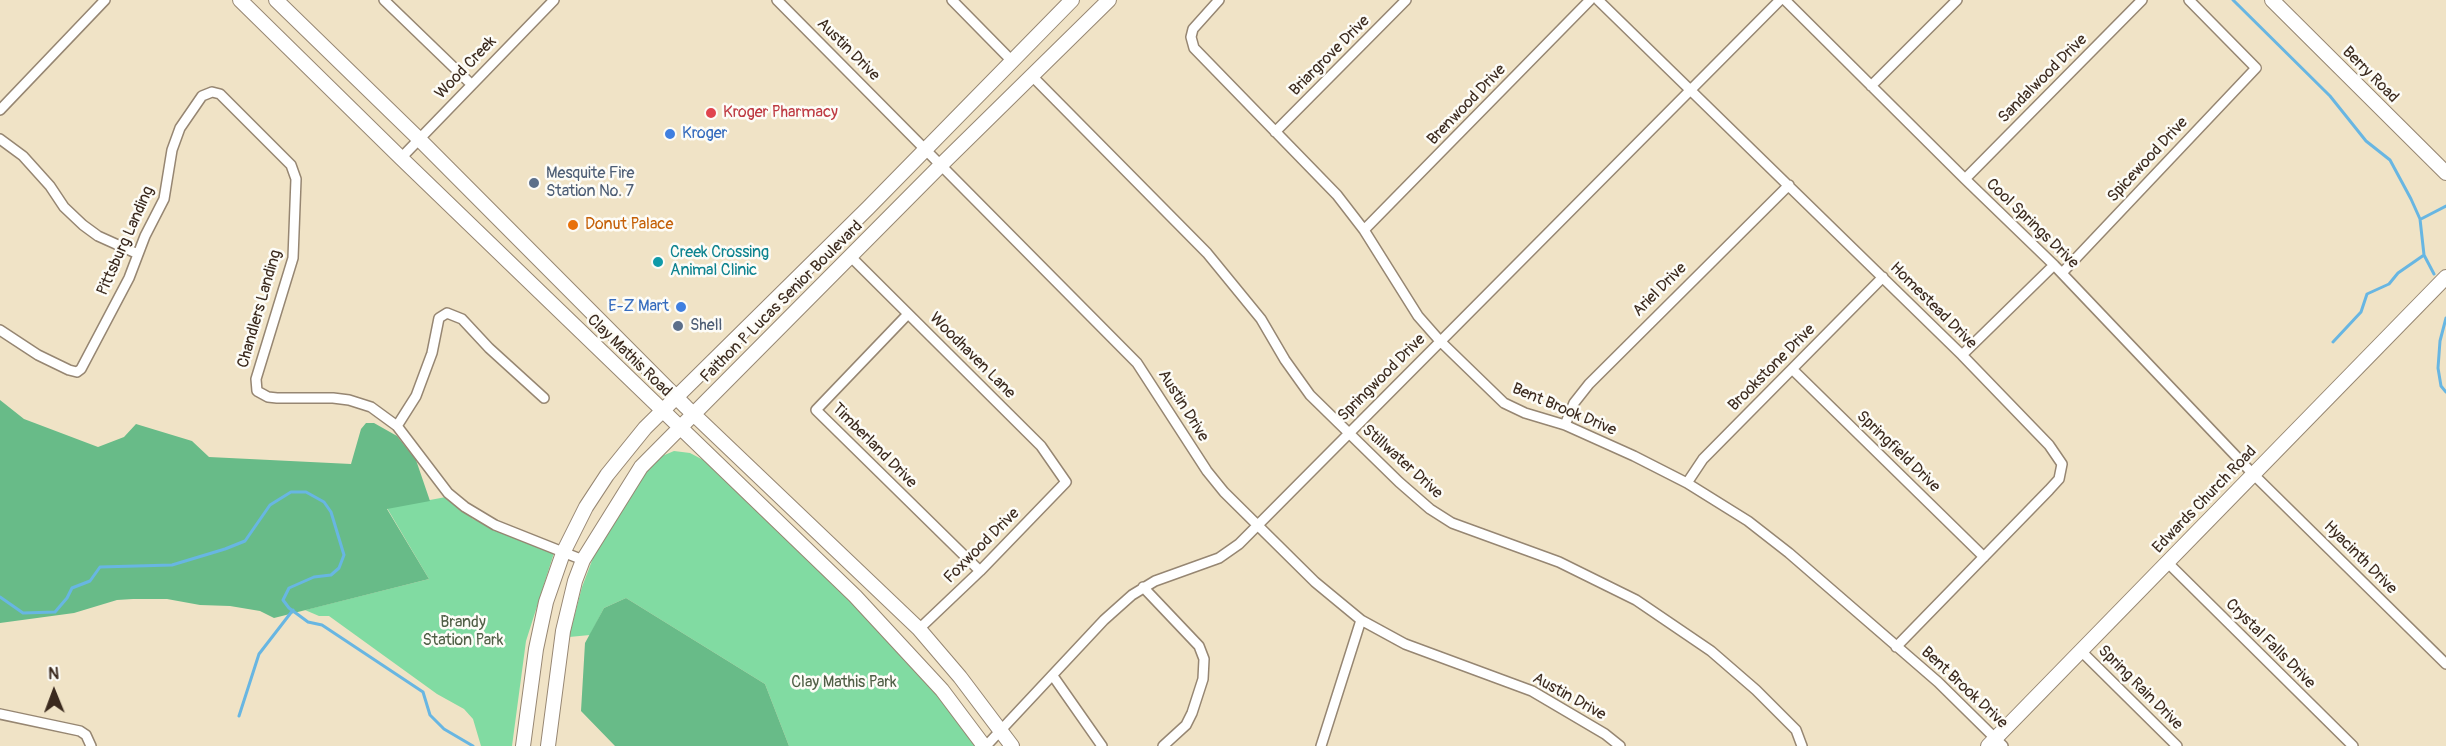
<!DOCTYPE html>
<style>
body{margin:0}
#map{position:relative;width:2446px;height:746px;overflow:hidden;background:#f0e3c6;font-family:Pangolin,sans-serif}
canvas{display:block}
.north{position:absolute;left:24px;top:662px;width:60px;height:60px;-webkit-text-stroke:4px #fdfcf7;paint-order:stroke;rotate:359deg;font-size:16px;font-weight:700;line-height:24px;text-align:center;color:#3b2a1e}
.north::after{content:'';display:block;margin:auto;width:21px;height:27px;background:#3b2a1e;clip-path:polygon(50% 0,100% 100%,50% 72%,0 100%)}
</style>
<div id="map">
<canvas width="2446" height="746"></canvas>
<div class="north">N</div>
</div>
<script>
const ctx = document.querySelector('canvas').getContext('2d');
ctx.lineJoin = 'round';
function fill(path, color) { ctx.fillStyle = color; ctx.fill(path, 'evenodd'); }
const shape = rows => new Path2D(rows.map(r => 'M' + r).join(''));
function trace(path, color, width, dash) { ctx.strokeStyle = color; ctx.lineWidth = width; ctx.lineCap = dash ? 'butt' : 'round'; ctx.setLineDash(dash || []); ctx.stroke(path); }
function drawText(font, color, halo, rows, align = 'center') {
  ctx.font = font + ' Pangolin,sans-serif'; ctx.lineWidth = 5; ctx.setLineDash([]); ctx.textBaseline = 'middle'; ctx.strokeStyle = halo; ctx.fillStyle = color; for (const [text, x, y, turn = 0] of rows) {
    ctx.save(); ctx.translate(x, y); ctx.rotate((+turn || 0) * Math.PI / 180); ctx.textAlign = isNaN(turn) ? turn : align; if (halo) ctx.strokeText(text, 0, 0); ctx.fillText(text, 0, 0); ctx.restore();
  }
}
const green = shape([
 [674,451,690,453,709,463,870,619,936,691,980,746,789,746,765,684,626,598,604,608,590,635,569,637,582,587,599,542,631,490,655,459],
 [446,497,473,519,554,553,526,641,512,746,481,746,473,719,464,709,437,694,329,616,319,616,305,610,429,579,387,508]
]);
const forest = shape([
 [0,400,24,419,98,447,124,437,136,424,192,441,209,457,351,464,361,429,366,423,374,423,397,436,416,460,430,501,387,509,429,579,274,618,260,611,230,606,200,605,167,599,133,599,117,600,74,613,0,623],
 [626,598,765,684,789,746,615,746,581,711,585,643,604,608]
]);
const stream = shape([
 [2233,0,2330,96,2366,141,2390,160,2411,199,2420,219,2424,255,2434,274],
 [2421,219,2446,206],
 [2446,318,2440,341,2438,368,2441,386,2446,392],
 [2333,342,2361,312,2367,294,2389,284,2398,273,2424,255],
 [0,597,23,613,55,612,67,598,72,588,90,581,100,567,172,565,225,549,245,541,270,505,291,492,306,492,324,502,331,512,344,555,339,568,331,575,314,577,289,588,283,600,289,608,308,622,322,625,423,692,430,715,444,729,473,746],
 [239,716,259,654,293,610]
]);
const street = shape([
 [384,0,471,84],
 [777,0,1137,363,1207,471,1224,492,1315,582,1361,620,1405,644,1532,691,1605,734,1620,746],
 [952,0,1011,60],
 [1219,0,1193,29,1191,37,1194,48,1337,195,1364,230,1418,316,1440,341,1504,403,1525,413,1565,425,1634,456,1687,483,1748,521,1789,553,1938,682,2003,746],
 [1598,0,1962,355,2049,445,2062,464,2059,479,2049,490,1896,647],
 [1785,0,1965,179,2054,265,2253,474,2446,664],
 [1032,76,1207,253,1261,319,1285,360,1310,395,1399,482,1430,509,1452,523,1559,562,1636,600,1711,651,1756,690,1796,730,1802,746],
 [1871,86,1957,0],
 [0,110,105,0],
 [1275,132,1406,0],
 [0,139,23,156,50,186,64,207,83,225,98,236,138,254],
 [401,158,554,0],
 [1965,179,2142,0],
 [1364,230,1590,0],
 [850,256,1041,446,1066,482,980,571,919,629],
 [2062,273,2256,68,2189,0],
 [908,314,816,410,980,571],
 [0,330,38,355,69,370,77,372,81,369,129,278,145,236,164,199,172,150,180,128,202,96,212,92,220,94,291,165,296,179,293,258,256,379,257,391,268,397,277,398,333,398,349,400,371,407,397,426,448,493,465,507,495,525,583,560],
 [1962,355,2054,265],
 [1792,369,1984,557],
 [1565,425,1574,403,1589,384,1789,185],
 [397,426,416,396,432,353,439,318,447,313,462,319,489,348,544,398],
 [1687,483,1703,459,1883,277],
 [2167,562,2353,746],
 [1143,587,1199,646,1204,659,1203,679,1192,713,1186,725,1163,746],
 [2081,651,2177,746],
 [1053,676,1102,746],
 [0,714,80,731,86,735,91,746],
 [986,746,1104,620,1132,595,1155,581,1219,558,1239,544,1780,0],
 [1321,746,1361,620]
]);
const secondary = shape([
 [240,0,401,158,855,596,942,690,984,746],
 [276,0,419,139,686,407,919,629,960,677,1012,746],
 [2272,0,2446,173],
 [523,746,536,649,546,602,563,553,586,507,607,475,645,428,868,208,1072,0],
 [548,746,563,631,575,581,583,560,641,467,941,165,1109,0],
 [1988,746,2446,277]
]);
const markers = [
 [711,113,6,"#e0444e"],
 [670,134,6,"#3f7fe0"],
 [534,183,6,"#5c6f8a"],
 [573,225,6,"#e8710a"],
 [658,262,6,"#0f9aa8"],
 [681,307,6,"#3f7fe0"],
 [678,326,6,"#5c6f8a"]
];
const streetNames = [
 ["Austin Drive",848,50,45],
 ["Briargrove Drive",1330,56,-45],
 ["Wood Creek",466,68,-46],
 ["Berry Road",2370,75,45],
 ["Sandalwood Drive",2043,79,-45],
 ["Brenwood Drive",1467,105,-46],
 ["Spicewood Drive",2148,160,-47],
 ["Cool Springs Drive",2032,224,44],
 ["Pittsburg Landing",126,241,-66],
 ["Ariel Drive",1660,290,-45],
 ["Faithon P Lucas Senior Boulevard",782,302,-45],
 ["Homestead Drive",1933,306,45],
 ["Chandlers Landing",260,309,-74],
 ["Clay Mathis Road",629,356,44],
 ["Woodhaven Lane",972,356,45],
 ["Brookstone Drive",1772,368,-45],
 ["Springwood Drive",1382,378,-45],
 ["Austin Drive",1183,406,58],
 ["Bent Brook Drive",1564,410,23],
 ["Timberland Drive",874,446,45],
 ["Springfield Drive",1898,452,44],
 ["Stillwater Drive",1402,462,42],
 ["Edwards Church Road",2205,500,-46],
 ["Foxwood Drive",982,546,-45],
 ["Hyacinth Drive",2360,558,45],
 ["Crystal Falls Drive",2270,644,45],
 ["Bent Brook Drive",1964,688,43],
 ["Spring Rain Drive",2140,688,45],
 ["Austin Drive",1569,697,29]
];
const healthNames = [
 ["Kroger Pharmacy",723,113]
];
const shopNames = [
 ["Kroger",682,134],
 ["E-Z Mart",669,307,"right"]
];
const serviceNames = [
 ["Mesquite Fire",546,174],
 ["Station No. 7",546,192],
 ["Shell",690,326]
];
const foodNames = [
 ["Donut Palace",585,225]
];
const cultureNames = [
 ["Creek Crossing",670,253],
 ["Animal Clinic",670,271]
];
const parkNames = [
 ["Brandy",463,623],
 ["Station Park",463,641],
 ["Clay Mathis Park",844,683]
];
fill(green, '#81dba2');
fill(forest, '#68bb88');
trace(stream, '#68b6e2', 3);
trace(street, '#968672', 12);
trace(secondary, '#968672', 16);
trace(street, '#fff', 9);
trace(secondary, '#fff', 14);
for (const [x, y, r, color] of markers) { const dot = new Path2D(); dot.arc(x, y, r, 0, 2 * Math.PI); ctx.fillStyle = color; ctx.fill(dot); trace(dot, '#fdfcf7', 2); }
drawText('16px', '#3b2a1e', '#fdfcf7', streetNames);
drawText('16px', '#be3a42', '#fdfcf7', healthNames, 'left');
drawText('16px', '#366cbe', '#fdfcf7', shopNames, 'left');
drawText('16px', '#4e5e75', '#fdfcf7', serviceNames, 'left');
drawText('16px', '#c56008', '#fdfcf7', foodNames, 'left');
drawText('16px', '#0d838f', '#fdfcf7', cultureNames, 'left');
drawText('16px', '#505f46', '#fdfcf7', parkNames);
</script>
